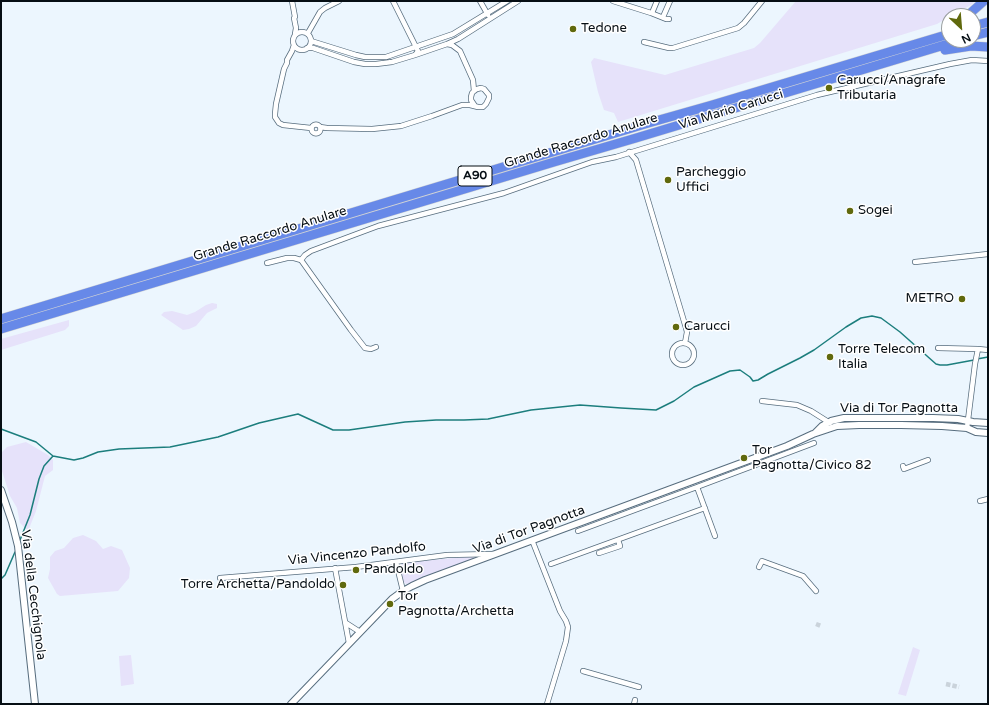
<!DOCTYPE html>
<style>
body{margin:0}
#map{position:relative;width:989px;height:705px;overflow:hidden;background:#ecf6fe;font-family:"Varela Round",sans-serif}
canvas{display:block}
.frame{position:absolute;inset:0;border:2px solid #060e14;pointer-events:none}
.north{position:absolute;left:941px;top:8px;width:40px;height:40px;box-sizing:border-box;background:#fff;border:1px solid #9b9fa1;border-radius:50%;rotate:154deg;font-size:11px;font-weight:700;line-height:16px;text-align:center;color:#060e14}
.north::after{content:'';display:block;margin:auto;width:14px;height:18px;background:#60690d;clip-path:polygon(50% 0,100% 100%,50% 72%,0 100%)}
</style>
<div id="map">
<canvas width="989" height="705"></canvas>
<div class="frame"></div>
<div class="north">N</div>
</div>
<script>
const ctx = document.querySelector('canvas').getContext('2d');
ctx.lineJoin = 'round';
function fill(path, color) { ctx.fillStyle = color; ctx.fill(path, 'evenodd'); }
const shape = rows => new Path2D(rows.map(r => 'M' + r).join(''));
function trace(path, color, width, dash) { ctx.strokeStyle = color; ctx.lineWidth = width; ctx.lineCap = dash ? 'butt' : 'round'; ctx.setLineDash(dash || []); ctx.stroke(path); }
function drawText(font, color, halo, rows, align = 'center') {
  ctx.font = font + ' "Varela Round",sans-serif'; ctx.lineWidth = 3; ctx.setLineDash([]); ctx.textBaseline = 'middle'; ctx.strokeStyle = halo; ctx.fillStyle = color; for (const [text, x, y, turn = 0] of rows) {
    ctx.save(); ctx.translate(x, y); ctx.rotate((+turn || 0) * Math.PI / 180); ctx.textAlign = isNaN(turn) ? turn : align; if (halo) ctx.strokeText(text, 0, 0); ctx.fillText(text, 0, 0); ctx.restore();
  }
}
const green = shape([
 [796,1,975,1,971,5,951,16,949,16,949,17,937,24,618,122,614,113,604,110,598,92,591,62,594,58,665,75,754,48,760,43],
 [212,303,217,304,217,308,207,313,196,326,189,329,183,330,161,315,164,312,172,311,187,315,195,312,206,305],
 [69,320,69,326,65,330,1,350,1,339],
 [26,442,48,455,53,460,53,470,45,476,36,511,28,531,20,523,17,508,10,496,1,468,1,453,7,447],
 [83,535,96,541,103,549,111,546,122,550,130,568,129,578,118,591,60,596,57,594,48,578,50,569,50,557,55,551,64,548,73,538],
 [463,557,473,557,474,558,473,559,411,583,406,584,403,581,401,566,402,563],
 [913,647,920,650,906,696,898,694],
 [131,655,134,684,121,686,119,656]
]);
const stream = shape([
 [977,359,988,357],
 [1,429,36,442,53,456,74,460,83,458,98,452,119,449,170,447,218,437,259,423,298,414,333,430,349,430,405,422,436,420,464,420,488,419,531,410,580,405,621,408,656,410,674,401,694,387,730,371,740,370,750,377,753,381,758,380,768,374,800,358,814,350,846,327,861,318,872,316,881,318,900,332,936,364,940,365,947,365,974,360],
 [20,540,30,515,39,479,44,466,53,456],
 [1,579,5,575,15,552]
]);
const minorTunnel = shape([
 [816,624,821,626],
 [946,684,959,687]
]);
const minor = shape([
 [292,1,295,17,294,18,296,28,295,34],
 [480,1,488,15],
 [613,1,651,13,666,19,669,19],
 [652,13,657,1],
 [663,17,670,1],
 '293 41a9 9 0 1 1 18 0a9 9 0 1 1-18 0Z',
 [308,33,320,12,325,8,339,1],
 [311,41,356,55,365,57,386,57,453,34,507,1],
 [644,42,669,48,673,48,738,28,744,23,762,1],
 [447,44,452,45,460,51,473,80,474,91],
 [294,45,292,51,287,60,287,63,284,69,276,104,275,114,275,117,279,123,283,125,311,128],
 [307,48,313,48,354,62,365,64,376,64,392,62,415,55,418,51,393,1],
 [415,55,447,44,458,39,518,1],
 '311.5 129a4.5 4.5 0 1 1 9 0a4.5 4.5 0 1 1-9 0Z',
 [320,127,327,128,372,129,401,126,432,116,462,105,470,105,478,107,483,107,486,104,489,98,489,95,484,89,481,88,477,89,474,91,472,93,471,97,471,100,475,106],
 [629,152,636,160,686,328,687,332,685,343],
 [301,260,351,330,365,348,371,349,376,347],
 [915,262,988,254],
 [267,263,287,258,294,258,301,260,305,255,311,251,378,226,504,193,592,162,616,157,817,95,950,64,972,60,988,61],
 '672 354a11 11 0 1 1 22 0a11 11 0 1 1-22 0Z',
 [938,348,978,349],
 [762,401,797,405,811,411,830,423],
 [967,428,975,364,978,349,988,350],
 [903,466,904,469,928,460],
 [980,501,988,499],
 [578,531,697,487],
 [715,536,697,487,814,443],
 [532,540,560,611,566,621,568,627,566,641,547,704],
 [599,553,620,546,618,540],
 [396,562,403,591],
 [551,564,705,508],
 [759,567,762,561,803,576,816,591],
 [335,568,349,643],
 [220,578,356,567,447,555,493,554],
 [346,623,360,632],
 [583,671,639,687],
 [634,704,635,700]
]);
const tertiary = shape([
 [815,433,822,426,831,421,844,418,933,418,958,419,973,422,988,423],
 [1,490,12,522,18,546,35,704],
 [291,704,392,599,403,591,412,586,425,580,787,446,813,434,837,426,859,425,901,425,942,426,967,428,976,432,988,433]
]);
const motorway = shape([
 [967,16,984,1],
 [973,26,988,22],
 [973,36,988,32],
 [945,50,971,46,988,47],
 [1,319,645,124,712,105,949,34],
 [1,329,554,162,636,138,961,40]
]);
const markers = [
 [573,29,4,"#60690d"],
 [829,88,4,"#60690d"],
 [668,180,4,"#60690d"],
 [850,211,4,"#60690d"],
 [962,299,4,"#60690d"],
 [676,327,4,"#60690d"],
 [830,357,4,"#60690d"],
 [744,458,4,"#60690d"],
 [356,570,4,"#60690d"],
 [343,585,4,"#60690d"],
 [390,604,4,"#60690d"]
];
const shields = [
 [475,176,34]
];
const shieldNames = [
 ["A90",475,176]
];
const poiNames = [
 ["Tedone",581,29],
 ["Carucci/Anagrafe",837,81],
 ["Tributaria",837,96],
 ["Parcheggio",676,173],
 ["Uffici",676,188],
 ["Sogei",858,211],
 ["METRO",954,299,"right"],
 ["Carucci",684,327],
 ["Torre Telecom",838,350],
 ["Italia",838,365],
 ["Tor",752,451],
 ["Pagnotta/Civico 82",752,466],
 ["Pandoldo",364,570],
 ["Torre Archetta/Pandoldo",335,585,"right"],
 ["Tor",398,597],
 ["Pagnotta/Archetta",398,612]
];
const streetNames = [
 ["Via Mario Carucci",731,110,-17],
 ["Grande Raccordo Anulare",581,141,-17],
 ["Grande Raccordo Anulare",270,234,-17],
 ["Via di Tor Pagnotta",899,409],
 ["Via di Tor Pagnotta",529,530,-20],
 ["Via Vincenzo Pandolfo",357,554,-6],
 ["Via della Cecchignola",33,595,83]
];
fill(green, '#e6e2fa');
trace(stream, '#1c7e7d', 1.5);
trace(minorTunnel, '#cad3db', 4.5, [4.5, 2]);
trace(minor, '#576d7e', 6);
trace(tertiary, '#576d7e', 8);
trace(motorway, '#d2d4d5', 10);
trace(minor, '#fff', 4.5);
trace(tertiary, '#fff', 6);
trace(motorway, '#6789e8', 9);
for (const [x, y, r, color] of markers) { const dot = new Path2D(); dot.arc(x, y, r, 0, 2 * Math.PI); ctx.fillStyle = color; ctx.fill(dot); trace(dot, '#fff', 1.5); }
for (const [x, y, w] of shields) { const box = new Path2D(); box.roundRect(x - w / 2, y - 10, w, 20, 3); ctx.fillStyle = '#fff'; ctx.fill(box); trace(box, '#060e14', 1); }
drawText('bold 12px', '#060e14', null, shieldNames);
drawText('13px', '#060e14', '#fff', poiNames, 'left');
drawText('13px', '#060e14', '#fff', streetNames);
</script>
